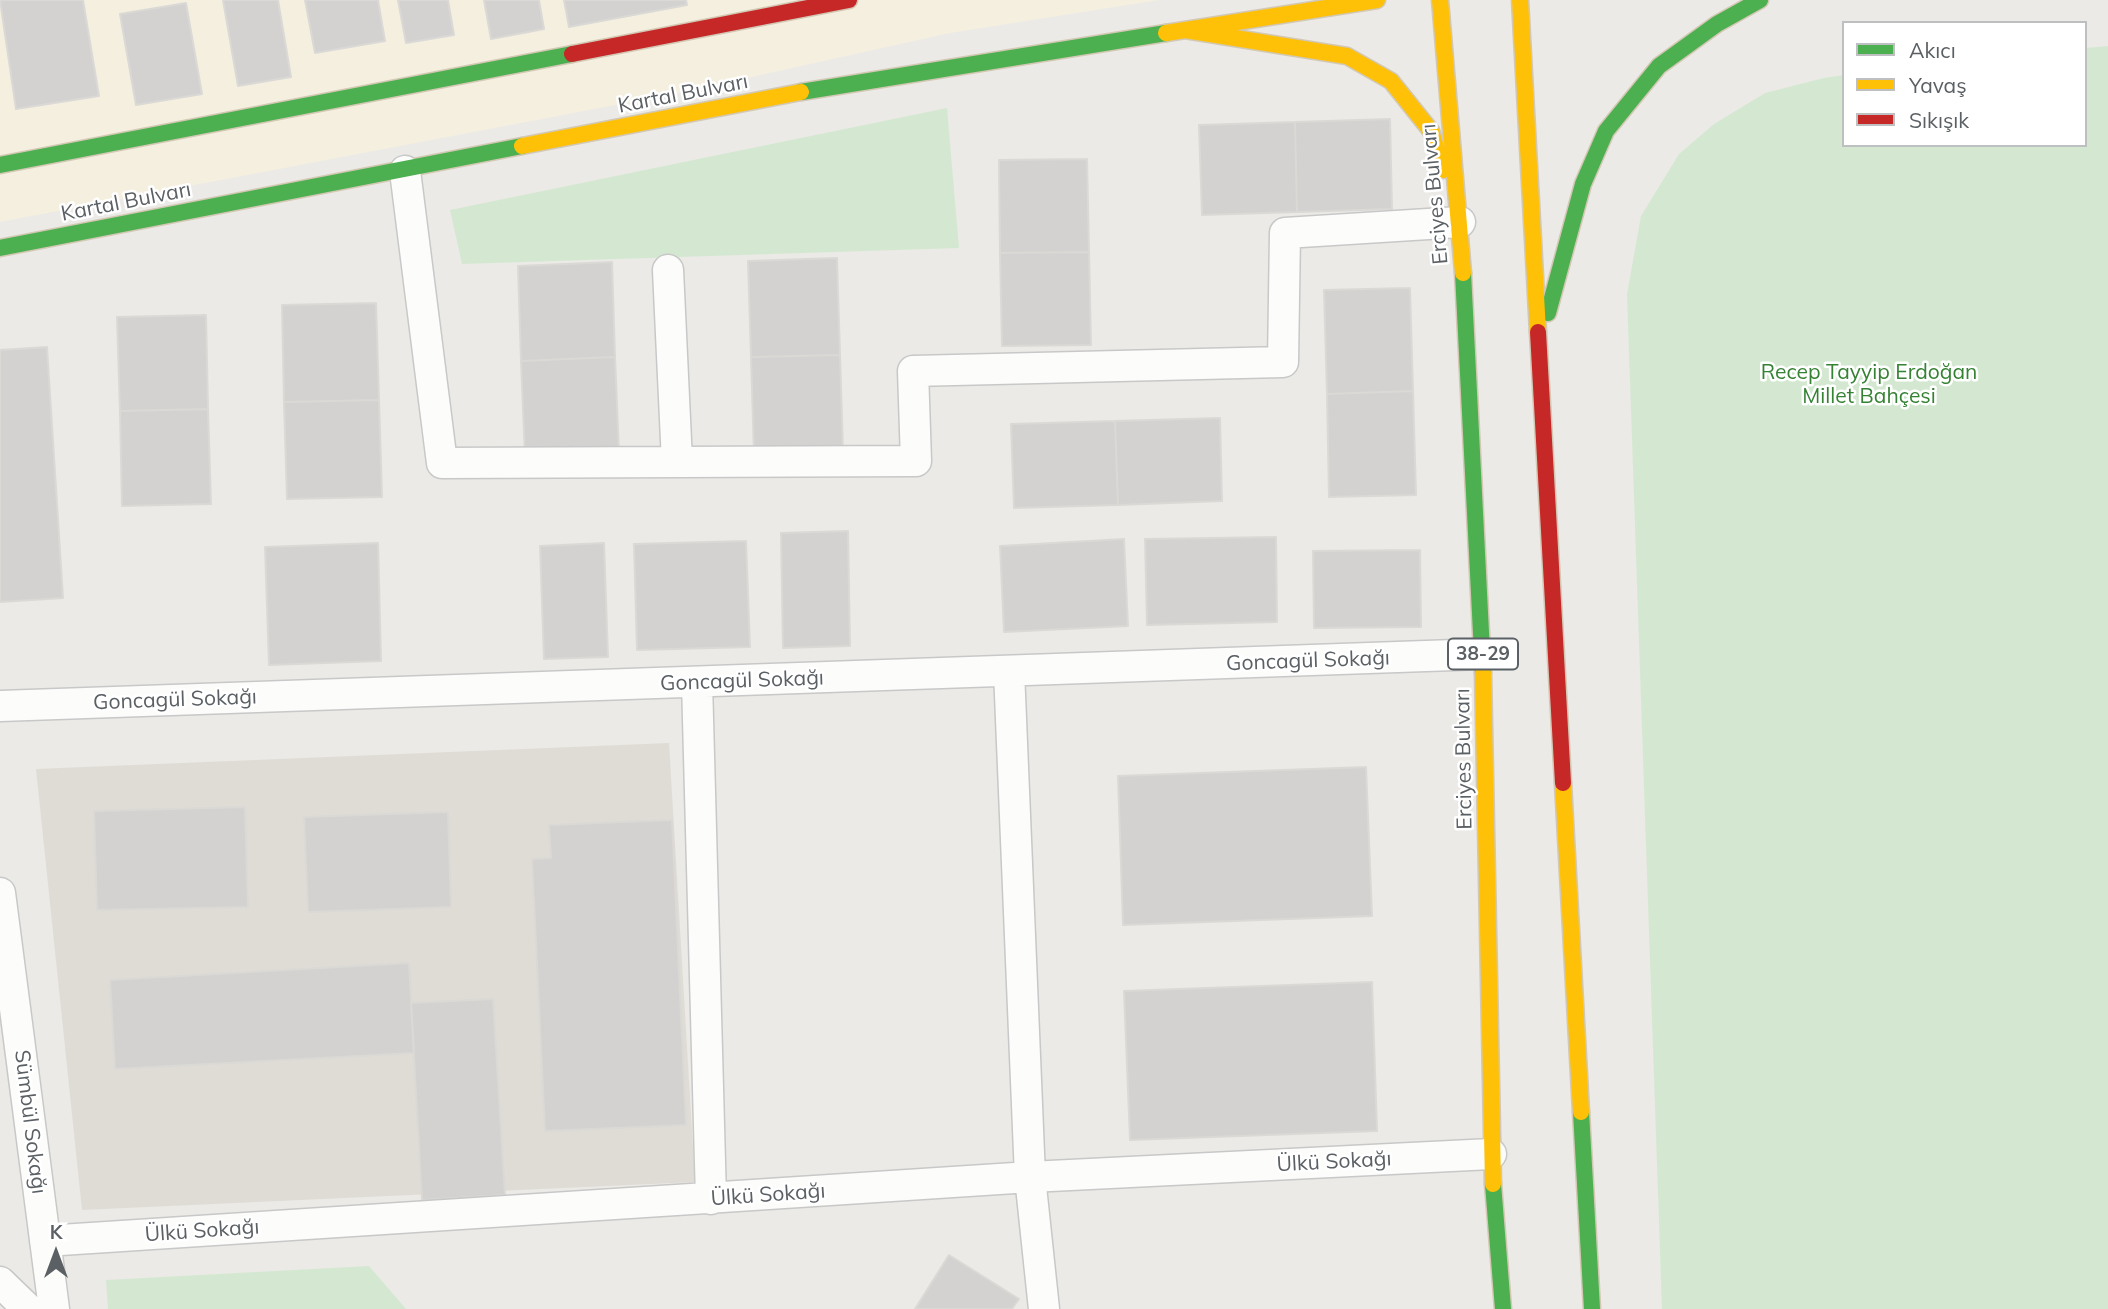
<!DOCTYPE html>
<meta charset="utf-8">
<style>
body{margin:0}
#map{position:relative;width:2108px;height:1309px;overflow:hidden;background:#ebeae6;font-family:Mulish,sans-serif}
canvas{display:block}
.legend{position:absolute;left:1842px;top:21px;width:245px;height:126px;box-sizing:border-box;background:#fff;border:2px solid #bdbfc1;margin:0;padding:9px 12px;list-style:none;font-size:21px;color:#5b6064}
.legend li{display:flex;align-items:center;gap:14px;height:35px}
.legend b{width:35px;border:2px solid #bdbfc1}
.north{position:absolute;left:21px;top:1218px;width:70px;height:70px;-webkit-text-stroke:5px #fff;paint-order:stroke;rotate:0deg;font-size:19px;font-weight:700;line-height:28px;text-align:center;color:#5b6064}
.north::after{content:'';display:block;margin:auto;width:24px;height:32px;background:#5b6064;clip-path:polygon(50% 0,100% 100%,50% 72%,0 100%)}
</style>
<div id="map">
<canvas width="2108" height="1309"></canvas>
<ul class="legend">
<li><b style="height:9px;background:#4caf50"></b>Akıcı</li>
<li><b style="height:9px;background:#ffc107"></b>Yavaş</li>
<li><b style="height:9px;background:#c62828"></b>Sıkışık</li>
</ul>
<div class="north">K</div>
</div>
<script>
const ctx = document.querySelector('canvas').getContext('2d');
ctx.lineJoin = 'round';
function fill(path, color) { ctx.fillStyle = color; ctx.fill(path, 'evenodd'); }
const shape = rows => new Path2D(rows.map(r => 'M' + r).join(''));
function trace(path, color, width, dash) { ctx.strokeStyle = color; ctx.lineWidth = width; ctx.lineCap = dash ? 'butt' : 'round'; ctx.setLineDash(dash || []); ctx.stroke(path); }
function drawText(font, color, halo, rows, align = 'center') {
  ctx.font = font + ' Mulish,sans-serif'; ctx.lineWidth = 5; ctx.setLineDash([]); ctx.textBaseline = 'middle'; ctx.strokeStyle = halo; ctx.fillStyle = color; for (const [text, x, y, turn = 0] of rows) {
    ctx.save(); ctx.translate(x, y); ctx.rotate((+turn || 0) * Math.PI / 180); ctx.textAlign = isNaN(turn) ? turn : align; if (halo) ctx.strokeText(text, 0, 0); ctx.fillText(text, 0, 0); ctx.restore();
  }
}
const commercial = shape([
 [0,0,1159,0,950,33,684,92,0,222]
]);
const education = shape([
 [669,743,695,1182,82,1210,36,769]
]);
const green = shape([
 [2108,46,2108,1309,1662,1309,1627,294,1641,216,1679,154,1714,124,1765,93,1824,78,1844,75,1844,145,2085,145,2085,48],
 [947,108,959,248,462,264,450,210],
 [369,1266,406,1309,108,1309,106,1280]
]);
const building = shape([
 [0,0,83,0,99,96,16,109,0,0],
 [223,0,278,0,291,77,238,86,223,0],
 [305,0,378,0,385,41,315,53,305,0],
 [398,0,448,0,454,35,406,43,398,0],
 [484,0,539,0,544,29,491,39,484,0],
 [564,0,686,0,687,5,569,27,564,0],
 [186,3,202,94,136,105,120,14,186,3],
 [1390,119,1392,209,1297,212,1295,122,1390,119],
 [1295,122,1297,212,1202,215,1199,125,1295,122],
 [1087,159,1089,252,1000,253,999,160,1087,159],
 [1089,252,1091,345,1002,346,1000,253,1089,252],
 [837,258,840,355,751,357,748,261,837,258],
 [612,262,615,357,521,361,518,266,612,262],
 [1410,288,1413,391,1327,394,1324,290,1410,288],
 [376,303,379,400,284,402,282,305,376,303],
 [206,315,208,409,120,411,117,317,206,315],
 [47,347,63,598,0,602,0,350,47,347],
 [840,355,843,452,754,454,751,357,840,355],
 [615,357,619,453,525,456,521,361,615,357],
 [1413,391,1416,495,1329,497,1327,394,1413,391],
 [379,400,382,497,287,499,284,402,379,400],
 [208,409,211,504,122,506,120,411,208,409],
 [1220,418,1222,501,1118,505,1115,421,1220,418],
 [1115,421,1118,505,1014,508,1011,424,1115,421],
 [848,531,850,646,783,648,781,533,848,531],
 [1276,537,1277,622,1147,625,1145,539,1276,537],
 [1124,539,1128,626,1004,632,1000,546,1124,539],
 [746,541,750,647,637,650,634,544,746,541],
 [378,543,381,661,269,665,265,547,378,543],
 [604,543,608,657,544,659,540,546,604,543],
 [1420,550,1421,627,1314,628,1313,551,1420,550],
 [1366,767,1372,916,1123,925,1118,776,1366,767],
 [245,807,248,907,97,910,94,811,245,807],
 [448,812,451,907,308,912,304,817,448,812],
 [672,820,686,1125,545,1131,532,859,551,858,549,825,672,820],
 [409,963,414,1053,115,1069,110,980,409,963],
 [1372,982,1377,1131,1130,1140,1124,991,1372,982],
 [493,999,505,1195,422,1200,411,1003,493,999],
 [949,1255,1019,1299,1012,1309,915,1309,949,1255]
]);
const street = shape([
 [405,171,442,463,916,461,913,371,1283,362,1285,233,1460,222],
 [668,270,677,462],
 [1009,671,1030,1177,1044,1309],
 [697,682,711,1199],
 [0,706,1483,654],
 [0,893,54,1309],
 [45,1241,1030,1177,1491,1154],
 [0,1282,28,1309]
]);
const fast = shape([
 [801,92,1166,33],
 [0,165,572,54],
 [0,248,522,146],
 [1463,273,1483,673],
 [1548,313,1583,184,1606,131,1659,66,1717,24,1760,0],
 [1581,1112,1592,1309],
 [1493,1184,1503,1309]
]);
const slow = shape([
 [1440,0,1463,273],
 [1520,0,1538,332],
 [1185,30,1347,56,1391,81,1431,131,1443,170],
 [1166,33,1377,0],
 [522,146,801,92],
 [1483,673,1493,1184],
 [1563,783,1581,1112]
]);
const jam = shape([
 [572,54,849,0],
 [1538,332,1563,783]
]);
const shields = [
 [1483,654,70]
];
const shieldNames = [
 ["38-29",1483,654]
];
const streetNames = [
 ["Kartal Bulvarı",683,94,-11],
 ["Erciyes Bulvarı",1435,194,-95],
 ["Kartal Bulvarı",126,202,-11],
 ["Goncagül Sokağı",1308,661,-2],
 ["Goncagül Sokağı",742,681,-2],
 ["Goncagül Sokağı",175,700,-2],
 ["Erciyes Bulvarı",1464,759,-91],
 ["Sümbül Sokağı",30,1122,83],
 ["Ülkü Sokağı",1334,1162,-3],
 ["Ülkü Sokağı",768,1195,-4],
 ["Ülkü Sokağı",202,1231,-4]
];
const parkNames = [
 ["Recep Tayyip Erdoğan",1869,373],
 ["Millet Bahçesi",1869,397]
];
fill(commercial, '#f5efdf');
fill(education, '#dfdcd5');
fill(green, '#d4e8d1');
fill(building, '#d3d2d0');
trace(building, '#dad9d6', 2);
trace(street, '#c8c8c8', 33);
trace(fast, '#d3c8b4', 19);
trace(slow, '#d3c8b4', 19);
trace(jam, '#d3c8b4', 19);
trace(street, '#fcfcfb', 30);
trace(fast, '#4caf50', 16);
trace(slow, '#ffc107', 16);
trace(jam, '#c62828', 16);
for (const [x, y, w] of shields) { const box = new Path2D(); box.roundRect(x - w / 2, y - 15.5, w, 31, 5); ctx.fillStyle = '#fff'; ctx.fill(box); trace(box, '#5b6064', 2); }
drawText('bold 19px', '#5b6064', null, shieldNames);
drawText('21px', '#5b6064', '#fff', streetNames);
drawText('21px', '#368234', '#fff', parkNames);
</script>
